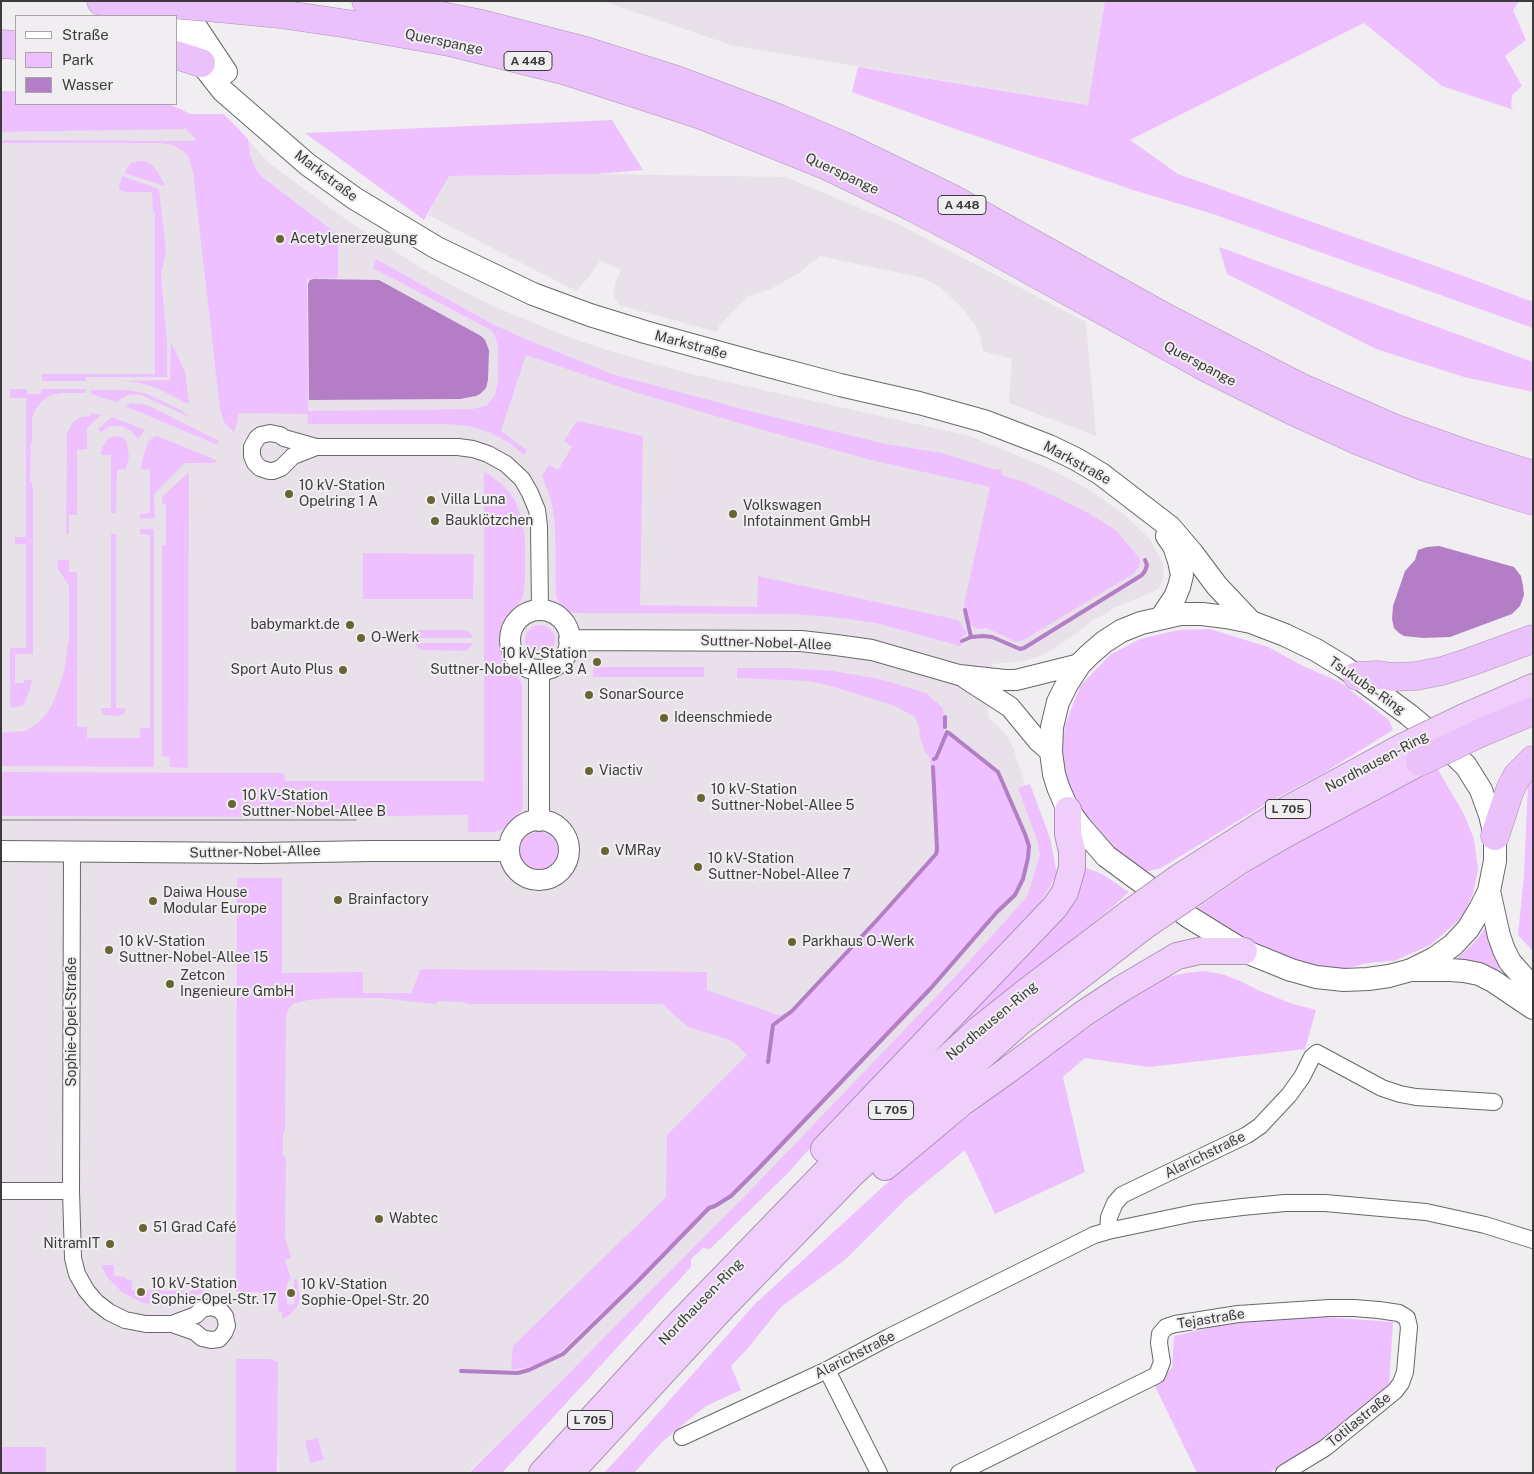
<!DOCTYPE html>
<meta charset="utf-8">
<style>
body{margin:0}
#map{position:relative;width:1534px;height:1474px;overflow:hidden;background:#f0eef0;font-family:"Public Sans",sans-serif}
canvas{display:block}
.frame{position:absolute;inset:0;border:2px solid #3c3b3c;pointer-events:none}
.legend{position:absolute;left:15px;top:15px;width:162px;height:90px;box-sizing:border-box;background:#f0eef0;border:1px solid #a8a6a8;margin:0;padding:6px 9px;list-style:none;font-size:15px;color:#3c3b3c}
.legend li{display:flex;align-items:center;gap:10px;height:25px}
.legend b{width:25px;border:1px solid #a8a6a8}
</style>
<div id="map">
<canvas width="1534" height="1474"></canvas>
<div class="frame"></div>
<ul class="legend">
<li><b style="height:6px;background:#fff"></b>Straße</li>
<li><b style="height:14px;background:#eec0ff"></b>Park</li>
<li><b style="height:14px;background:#b37ec6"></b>Wasser</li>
</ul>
</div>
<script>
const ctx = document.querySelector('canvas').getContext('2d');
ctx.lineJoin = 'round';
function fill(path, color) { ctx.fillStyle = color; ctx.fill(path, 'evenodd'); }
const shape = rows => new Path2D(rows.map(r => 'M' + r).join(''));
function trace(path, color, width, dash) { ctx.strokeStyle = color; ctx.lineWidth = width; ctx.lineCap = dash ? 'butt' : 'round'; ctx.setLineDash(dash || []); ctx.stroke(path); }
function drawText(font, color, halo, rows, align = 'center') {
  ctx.font = font + ' "Public Sans",sans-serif'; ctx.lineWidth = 4; ctx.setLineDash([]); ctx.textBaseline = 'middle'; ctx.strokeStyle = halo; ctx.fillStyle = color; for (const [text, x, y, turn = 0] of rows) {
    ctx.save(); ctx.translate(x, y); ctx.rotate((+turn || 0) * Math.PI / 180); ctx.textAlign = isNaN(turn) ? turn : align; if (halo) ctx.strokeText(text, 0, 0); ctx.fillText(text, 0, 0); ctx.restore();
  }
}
const built = shape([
 [602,1,1105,1,1089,105,731,45],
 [236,127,269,163,348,221,418,266,455,287,493,306,568,337,607,350,683,372,970,436,1050,469,1090,490,1126,516,1150,539,1163,564,1164,577,1159,588,1155,591,1113,608,1105,614,1096,618,1064,642,1043,655,1023,661,992,664,988,717,1001,729,1009,739,1013,747,1030,799,1042,851,1034,885,1025,901,952,983,815,1128,467,1473,279,1473,278,1453,277,1473,1,1473,1,132],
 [596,174,786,177,898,224,1086,322,1096,436,1009,403,1012,359,983,351,979,331,964,310,940,287,923,278,820,256,799,273,771,289,748,296,719,326,717,332,619,305,613,295,616,281,621,270,600,261,588,278,576,291,428,215,448,176]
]);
const green = shape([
 [1105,1,1519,1,1513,10,1526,40,1505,56,1522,86,1512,95,1511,107,1514,110,1442,86,1364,23,1130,140,1178,174,1469,278,1533,302,1533,328,1213,214,1133,190,944,125,852,92,858,67,1088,105],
 [1,91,16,91,16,104,169,104,191,114,224,114,248,139,250,155,256,169,261,176,338,235,338,278,307,279,308,411,472,409,486,406,495,395,498,381,498,347,495,336,491,330,373,268,376,259,492,324,528,340,612,374,761,414,891,445,942,453,993,469,1001,470,1002,475,1024,482,1085,511,1117,531,1139,558,1140,562,1139,567,1133,574,1024,640,1016,642,987,628,977,629,969,623,964,604,990,487,871,460,756,428,641,394,526,355,501,431,527,450,524,455,511,444,491,433,469,426,446,424,308,424,307,414,238,413,238,420,234,432,224,422,220,409,193,172,188,156,184,152,173,145,161,143,1,143,1,140,193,141,196,139,186,129,1,132],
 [612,120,643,170,596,174,449,176,424,220,305,133],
 [138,161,145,161,152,165,158,172,165,186,124,173,131,163],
 [122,176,159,189,166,251,161,275,167,342,167,377,86,377,86,381,42,381,42,374,155,374,155,213,153,213,152,192,125,192,120,190,119,186],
 [1219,247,1533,362,1533,392,1464,377,1376,349,1227,274],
 [171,342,185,372,189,403,188,404,157,388,140,383,123,381,170,380],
 [10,389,27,389,27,394,41,394,41,389,86,389,86,393,62,393,51,395,42,401,35,410,32,419,32,442,31,442,30,482,32,483,33,491,33,654,15,654,15,683,24,683,24,680,32,680,30,689,25,702,22,706,12,708,10,705,10,648,26,648,26,544,15,544,15,537,26,537,26,398,10,398],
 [91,390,125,390,145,393,181,410,191,418,141,395,130,394,116,402,91,394],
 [131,403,147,405,219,441,218,445,125,406],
 [91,413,101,415,90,425,87,429,87,449,77,450,77,515,69,515,69,534,66,534,67,433,73,422,81,417,90,416],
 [112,417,145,430,138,439,131,431,121,426,110,426,101,432,98,429],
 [578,421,643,436,640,605,757,607,758,576,958,620,967,633,960,639,962,645,960,646,876,623,833,617,789,614,574,613,566,610,560,604,556,596,555,523,551,499,542,476,549,465,558,470,572,447,564,441,576,422],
 [119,436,126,440,127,444,129,456,126,469,117,470,116,513,111,513,111,455,101,455,102,448,107,440,112,437],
 [157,436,216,460,215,463,185,463,154,494,155,518,140,519,140,514,150,513,150,470,141,469,142,460,148,442,152,438],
 [484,471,503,485,515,500,522,519,525,539,525,581,523,597,519,604,504,620,500,631,499,639,500,650,504,658,508,665,517,675,522,684,523,808,520,812,502,830,493,832,468,832,468,815,384,816,384,807,352,808,352,811,298,811,298,807,266,807,266,817,1,816,1,772,284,773,285,781,484,781],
 [189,472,188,768,170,767,169,757,162,756,162,545,166,545,166,504,162,503,162,497],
 [140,529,154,529,154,767,1,766,1,733,25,731,38,723,48,712,55,698,64,672,68,643,69,642,69,586,57,567,58,560,69,560,69,572,77,572,77,727,87,727,87,738,140,738,140,728,150,728,150,535,140,534],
 [111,534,116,534,116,708,126,708,124,714,119,716,105,715,102,713,101,708,111,708],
 [363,553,474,554,473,599,361,599,363,596],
 '525 640a15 15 0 1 1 30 0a15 15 0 1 1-30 0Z',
 [1210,629,1268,647,1303,666,1340,682,1389,720,1393,730,1322,774,1269,802,1161,868,1145,872,1120,855,1081,809,1066,777,1061,749,1065,726,1073,704,1081,685,1110,655,1140,639,1178,630],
 [419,630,464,630,471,633,473,638,415,638,417,632],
 [415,643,473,643,470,648,465,651,422,650,417,647],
 [593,667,704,667,704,677,593,677],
 [737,668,788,668,833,671,880,679,926,693,943,708,944,733,933,758,934,761,948,734,995,771,1025,837,1028,845,1027,859,1022,882,1013,895,854,1069,731,1196,718,1202,558,1354,535,1366,511,1370,513,1346,666,1197,667,1135,747,1055,736,1044,727,1039,688,1027,662,1004,467,1004,463,1002,439,1001,435,1004,381,998,333,998,308,1000,293,1004,288,1010,286,1017,285,1132,283,1133,283,1156,286,1158,285,1236,291,1258,285,1260,291,1279,287,1283,287,1305,294,1304,294,1279,297,1279,300,1299,296,1308,287,1317,282,1319,282,1312,278,1312,278,1293,236,1292,237,878,282,878,282,973,363,972,363,993,411,993,421,969,707,972,707,990,778,1015,791,1012,937,852,930,758,925,752,920,738,919,727,915,717,895,706,831,686,808,681,737,678],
 [1437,768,1464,814,1474,839,1478,869,1473,893,1463,917,1430,945,1394,961,1368,963,1348,968,1329,968,1296,961,1245,940,1197,908,1252,870,1313,833],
 [1533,780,1533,951,1518,935,1524,875,1528,782],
 [1030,784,1050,838,1057,874,1035,913,856,1096,789,1172,710,1249,703,1248,691,1259,691,1267,502,1473,469,1473,745,1196,954,978,1026,898,1030,888,1040,855,1037,840,1018,788],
 '520 851a19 19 0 1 1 38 0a19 19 0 1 1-38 0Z',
 [1078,865,1102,874,1129,892,1114,906,1018,983,925,1063,920,1057],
 [1487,925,1501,967,1496,971,1455,960,1472,945,1481,934],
 [1204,971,1222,974,1240,981,1260,991,1290,1003,1316,1010,1305,1049,1149,1067,1085,1058,1063,1077,1085,1172,995,1214,965,1150,907,1198,846,1259,781,1307,748,1348,731,1366,741,1390,706,1406,663,1441,634,1473,604,1473,627,1448,755,1304,911,1161,992,1098,1078,1035,1152,985,1168,977,1185,973],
 [101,1265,114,1265,114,1276,125,1277,126,1279,132,1280,132,1290,135,1290,135,1296,146,1296,147,1290,192,1291,193,1280,204,1280,204,1293,199,1294,181,1305,173,1307,143,1303,123,1293,107,1277],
 [1325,1317,1393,1322,1389,1385,1315,1449,1268,1473,1197,1473,1154,1384,1172,1368,1174,1336,1234,1322],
 [236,1359,271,1359,278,1362,277,1473,236,1473],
 [318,1438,324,1460,310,1463,305,1441],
 [1,1447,46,1447,46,1473,1,1473]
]);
const water = shape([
 [314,279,379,280,481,336,485,340,489,350,488,380,486,388,480,394,476,396,460,399,309,400,308,284,310,280],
 [1439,546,1514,567,1521,576,1523,586,1524,595,1520,606,1512,614,1450,637,1423,638,1404,636,1399,633,1394,628,1392,619,1393,606,1405,571,1415,560,1418,550,1427,547]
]);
const stream = shape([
 [965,610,971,637],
 [962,641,971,637,983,636,992,637,1020,649,1024,648,1142,575,1145,571,1147,565,1145,560],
 [945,727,945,717],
 [934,759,936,758,947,732],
 [768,1062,773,1025,792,1011,877,920,936,854,937,849,933,767],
 [461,1371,518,1373,529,1370,563,1354,638,1281,709,1208,715,1206,731,1196,758,1169,931,988,997,912,1015,895,1023,879,1028,858,1029,846,1025,834,998,772,949,733]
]);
const minor = shape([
 [316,447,293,456,281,468,273,471,269,471,260,468,255,463,252,456,252,447,257,438,261,435,270,433,280,435,284,438,316,447,458,447,473,449,488,454,506,464,522,479,530,493,537,510,539,526,540,610],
 [72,853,71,1191,73,1258,77,1274,86,1290,96,1302,109,1312,125,1320,146,1324,172,1324,195,1332,202,1338,211,1340,219,1339,224,1333,227,1326,225,1316,220,1310,211,1307,202,1309,196,1315,172,1324],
 [1,1191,71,1191],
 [1108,1231,1109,1217,1115,1203,1122,1195,1247,1135,1260,1126,1289,1095,1302,1077,1312,1057,1317,1053,1382,1088,1400,1094,1416,1097,1494,1102],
 [827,1370,879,1473],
 [682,1437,827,1370,889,1337,1066,1249,1094,1235,1108,1231,1194,1213,1242,1207,1285,1203,1325,1203,1426,1212,1485,1225,1533,1240],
 [959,1473,1157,1375,1162,1362,1159,1343,1160,1334,1166,1327,1175,1324,1238,1314,1329,1308,1354,1308,1379,1310,1399,1313,1407,1318,1409,1327,1405,1372,1401,1383,1395,1391,1325,1448,1284,1473]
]);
const tertiary = shape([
 '510 640a30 30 0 1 1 60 0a30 30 0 1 1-60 0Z',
 [569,640,801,641,836,645,872,650,959,675,1005,680,1016,680,1080,664],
 [965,678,1010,707,1038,741,1051,752],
 '509 850a30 30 0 1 1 60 0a30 30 0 1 1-60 0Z',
 [539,821,539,670],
 [1,851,260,853,372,851,509,851]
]);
const secondary = shape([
 [183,1,194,24,226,72],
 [176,29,201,63,223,91,307,164,354,198,437,248,533,294,590,315,645,332,757,363,840,385,919,403,984,421,1049,446,1076,459,1101,474,1170,527,1193,554,1217,586,1251,622],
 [1180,614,1202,614,1226,617,1251,622,1285,635,1316,650,1344,667,1409,715,1439,740,1466,766,1481,790,1490,815,1495,836,1495,861,1489,891,1480,909,1468,929,1453,945,1435,958,1411,970,1389,976,1368,979,1344,980,1316,977,1291,970,1244,951,1189,917,1106,856,1080,826,1068,810,1058,787,1054,774,1051,752,1052,727,1058,702,1067,684,1080,664,1089,655,1104,642,1121,631,1141,623,1180,614],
 [1161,618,1175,597,1179,587,1182,575,1179,561,1174,546,1167,536],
 [1489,891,1499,936,1504,950,1510,962,1533,988],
 [1415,970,1450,970,1464,971,1479,974,1493,981,1533,1008]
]);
const trunk = shape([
 [1464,717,1533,687],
 [1178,878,1277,815,1402,747],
 [1196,891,1238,862,1284,835,1420,762],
 [824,1149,1055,907,1065,892,1072,868,1072,851,1068,834,1068,810],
 [885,1167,963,1102,1008,1070,1083,1014,1121,989,1177,956,1199,951,1244,951],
 [542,1473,675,1328,852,1145,977,1031,1026,992,1128,914],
 [570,1473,724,1306,852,1174,913,1117,1019,1023,1146,925]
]);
const motorway = shape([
 [101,1,146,2],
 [366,1,482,24,586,51,677,80,778,118,844,146,951,198,1168,319,1298,386,1396,429,1464,453,1533,475],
 [218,8,280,14,348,24,449,42,566,71,701,115,825,165,914,208,977,241,1207,368,1293,411,1359,441,1425,467,1494,489,1533,501],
 [1,44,16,45],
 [176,55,201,63],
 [1357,676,1378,675,1392,677,1416,676,1442,671,1467,663,1533,639],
 [1480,733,1533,711],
 [1495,836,1510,790,1517,776,1533,760]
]);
const tram = shape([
 [1,820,356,820]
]);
const trunkBridge = shape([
 [1402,747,1464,717],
 [1128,914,1178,878],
 [1146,925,1196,891]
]);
const motorwayBridge = shape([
 [146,2,218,8],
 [1420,762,1480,733]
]);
const markers = [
 [280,239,5,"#676532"],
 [289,494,5,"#676532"],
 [431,500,5,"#676532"],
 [733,514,5,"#676532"],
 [435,521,5,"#676532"],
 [350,625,5,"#676532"],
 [361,638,5,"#676532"],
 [597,662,5,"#676532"],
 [343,670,5,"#676532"],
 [589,695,5,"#676532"],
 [664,718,5,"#676532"],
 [589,771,5,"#676532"],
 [701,798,5,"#676532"],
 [232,804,5,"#676532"],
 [605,851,5,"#676532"],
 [698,867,5,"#676532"],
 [338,900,5,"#676532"],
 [153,901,5,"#676532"],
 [792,942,5,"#676532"],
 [109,950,5,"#676532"],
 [170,984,5,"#676532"],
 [379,1219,5,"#676532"],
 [143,1228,5,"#676532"],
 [110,1244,5,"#676532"],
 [141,1292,5,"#676532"],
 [291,1293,5,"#676532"]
];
const shields = [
 [528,61,48],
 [962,205,48],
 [1288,809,45],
 [891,1110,45],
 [590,1420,45]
];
const shieldNames = [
 ["A 448",528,61],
 ["A 448",962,205],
 ["L 705",1288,809],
 ["L 705",891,1110],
 ["L 705",590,1420]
];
const streetNames = [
 ["Querspange",444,42,12],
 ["Querspange",842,174,25],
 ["Markstraße",326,176,37],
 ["Markstraße",691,345,15],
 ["Querspange",1200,364,28],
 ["Markstraße",1077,463,29],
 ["Suttner-Nobel-Allee",766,643,2],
 ["Tsukuba-Ring",1367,686,35],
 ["Nordhausen-Ring",1377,762,-28],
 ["Suttner-Nobel-Allee",255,852,-1],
 ["Nordhausen-Ring",992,1021,-40],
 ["Sophie-Opel-Straße",72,1022,-90],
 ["Alarichstraße",1205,1155,-26],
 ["Nordhausen-Ring",701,1302,-46],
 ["Tejastraße",1211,1319,-9],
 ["Alarichstraße",855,1355,-27],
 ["Totilastraße",1359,1420,-39]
];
const poiNames = [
 ["Acetylenerzeugung",290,239],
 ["10 kV-Station",299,486],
 ["Opelring 1 A",299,502],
 ["Villa Luna",441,500],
 ["Volkswagen",743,506],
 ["Infotainment GmbH",743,522],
 ["Bauklötzchen",445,521],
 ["babymarkt.de",340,625,"right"],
 ["O-Werk",371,638],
 ["10 kV-Station",587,654,"right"],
 ["Suttner-Nobel-Allee 3 A",587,670,"right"],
 ["Sport Auto Plus",333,670,"right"],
 ["SonarSource",599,695],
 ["Ideenschmiede",674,718],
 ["Viactiv",599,771],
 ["10 kV-Station",711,790],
 ["Suttner-Nobel-Allee 5",711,806],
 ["10 kV-Station",242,796],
 ["Suttner-Nobel-Allee B",242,812],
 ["VMRay",615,851],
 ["10 kV-Station",708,859],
 ["Suttner-Nobel-Allee 7",708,875],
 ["Daiwa House",163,893],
 ["Modular Europe",163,909],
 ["Brainfactory",348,900],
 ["10 kV-Station",119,942],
 ["Suttner-Nobel-Allee 15",119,958],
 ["Parkhaus O-Werk",802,942],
 ["Zetcon",180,976],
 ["Ingenieure GmbH",180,992],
 ["Wabtec",389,1219],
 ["51 Grad Café",153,1228],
 ["NitramIT",100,1244,"right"],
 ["10 kV-Station",151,1284],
 ["Sophie-Opel-Str. 17",151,1300],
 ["10 kV-Station",301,1285],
 ["Sophie-Opel-Str. 20",301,1301]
];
fill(built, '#e8e1ea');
fill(green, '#eec0ff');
fill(water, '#b37ec6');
trace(stream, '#b37ec6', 4);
trace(minor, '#686769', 18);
trace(tertiary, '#686769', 22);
trace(secondary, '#686769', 24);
trace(trunk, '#ae92b8', 28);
trace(motorway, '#ae92b8', 29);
trace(minor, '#fff', 16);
trace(tertiary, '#fff', 20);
trace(secondary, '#fff', 22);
trace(trunk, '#efcefc', 26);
trace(motorway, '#ebc1fb', 28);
trace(tram, '#807f80', 1);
trace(trunkBridge, '#ae92b8', 28, []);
trace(motorwayBridge, '#ae92b8', 29, []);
trace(trunkBridge, '#efcefc', 26);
trace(motorwayBridge, '#ebc1fb', 28);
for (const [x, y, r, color] of markers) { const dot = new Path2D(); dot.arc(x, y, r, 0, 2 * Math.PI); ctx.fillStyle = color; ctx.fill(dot); trace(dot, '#f0eef0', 2); }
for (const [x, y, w] of shields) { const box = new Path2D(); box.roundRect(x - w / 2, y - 9.5, w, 19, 4); ctx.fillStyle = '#f0eef0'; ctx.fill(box); trace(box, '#3c3b3c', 1); }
drawText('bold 12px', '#3c3b3c', null, shieldNames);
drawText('14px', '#3c3b3c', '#f0eef0', streetNames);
drawText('14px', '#3c3b3c', '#f0eef0', poiNames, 'left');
</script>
